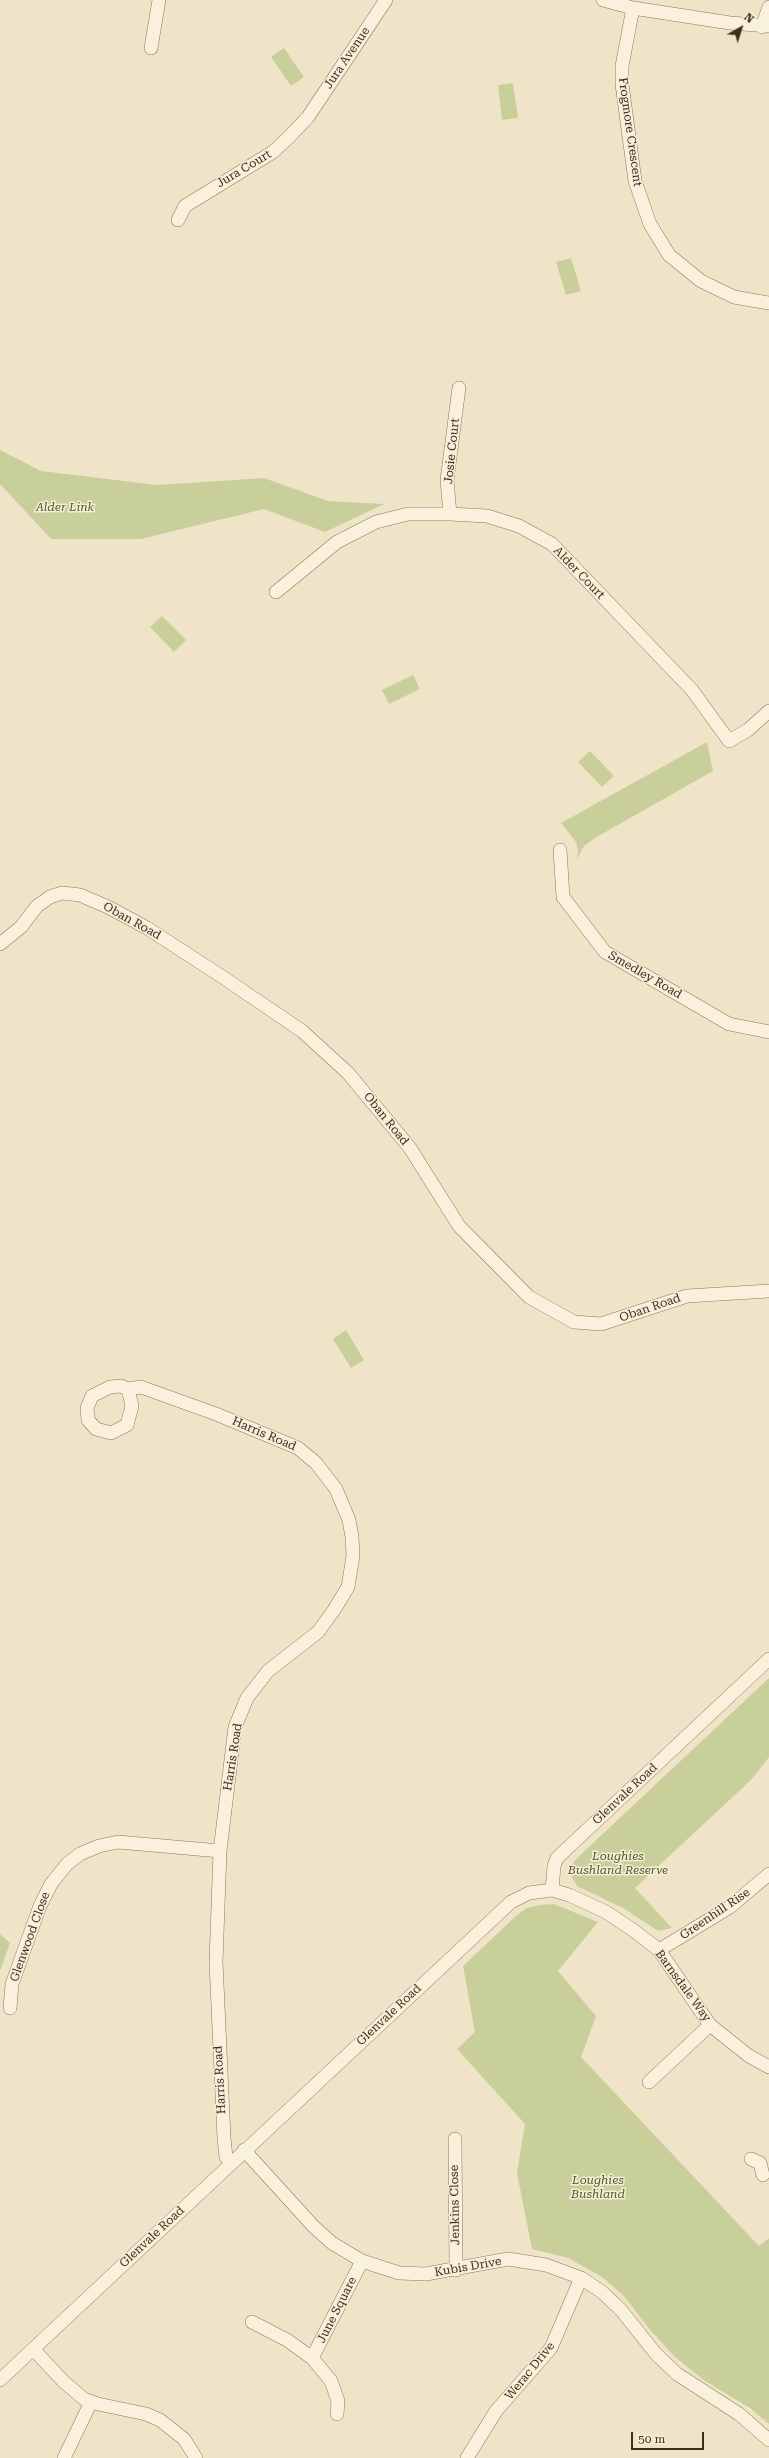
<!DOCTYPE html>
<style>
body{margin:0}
#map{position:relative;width:769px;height:2458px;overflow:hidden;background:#f0e4c8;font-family:"Roboto Serif",serif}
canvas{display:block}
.north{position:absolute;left:721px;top:8px;width:40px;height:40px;-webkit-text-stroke:3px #f7eed8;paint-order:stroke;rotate:39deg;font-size:11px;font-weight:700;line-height:16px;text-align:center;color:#3d2e20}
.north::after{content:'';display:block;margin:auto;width:14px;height:18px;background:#3d2e20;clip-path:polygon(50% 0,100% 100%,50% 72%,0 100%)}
.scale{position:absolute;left:631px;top:2432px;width:73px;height:18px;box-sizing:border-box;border:2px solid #3d2e20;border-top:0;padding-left:5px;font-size:12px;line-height:14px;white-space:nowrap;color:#3d2e20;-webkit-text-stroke:3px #f7eed8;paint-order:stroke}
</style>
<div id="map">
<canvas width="769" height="2458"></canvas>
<div class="north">N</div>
<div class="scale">50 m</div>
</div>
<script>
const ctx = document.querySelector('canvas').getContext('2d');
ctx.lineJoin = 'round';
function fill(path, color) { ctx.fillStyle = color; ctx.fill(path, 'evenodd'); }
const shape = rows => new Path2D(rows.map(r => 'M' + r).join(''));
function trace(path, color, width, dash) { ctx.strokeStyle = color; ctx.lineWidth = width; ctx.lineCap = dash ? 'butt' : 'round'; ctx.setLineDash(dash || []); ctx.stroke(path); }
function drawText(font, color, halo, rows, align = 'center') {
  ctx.font = font + ' "Roboto Serif",serif'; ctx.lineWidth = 3; ctx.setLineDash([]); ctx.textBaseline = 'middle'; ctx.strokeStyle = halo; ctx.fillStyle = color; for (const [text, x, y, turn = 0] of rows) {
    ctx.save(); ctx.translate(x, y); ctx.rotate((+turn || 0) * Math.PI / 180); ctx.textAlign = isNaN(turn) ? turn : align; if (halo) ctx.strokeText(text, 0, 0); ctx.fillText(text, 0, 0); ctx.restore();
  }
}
const green = shape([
 [284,48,304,77,291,86,271,57],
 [513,83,518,118,502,120,498,85],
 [571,258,581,291,566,295,556,262],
 [0,450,41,471,157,485,264,478,328,501,384,504,325,532,264,509,141,539,51,539,0,484],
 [162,616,186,640,174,652,150,627],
 [413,675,420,689,389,704,382,690],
 [707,742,713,771,595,838,584,846,577,859,578,850,576,842,561,823],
 [590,751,614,776,602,787,578,762],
 [346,1330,364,1360,351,1368,333,1339],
 [769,1678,769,1757,752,1779,635,1888,672,1928,658,1931,623,1908,577,1886,570,1874,572,1865,576,1859],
 [554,1904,598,1922,558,1971,596,2016,581,2057,759,2246,769,2238,769,2424,750,2408,705,2381,675,2357,651,2331,624,2296,602,2277,568,2258,532,2249,517,2173,525,2124,457,2049,475,2032,463,1966,516,1916,527,1908,540,1905],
 [0,1934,10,1943,0,1971]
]);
const minor = shape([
 [603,0,633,8,730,23,769,26],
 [633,8,622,66,622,84,635,181,650,224,669,255,701,281,734,297,769,303],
 [762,27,769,7],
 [151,48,159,0],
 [178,220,185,206,273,152,290,136,308,117,386,0],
 [450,514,447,480,459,388],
 [276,592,337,542,376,522,408,514,450,514,487,516,519,526,552,544,692,690,729,741,748,730,769,711],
 [560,850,563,897,605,952,729,1024,769,1032],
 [0,944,21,927,37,906,50,897,62,893,80,895,108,907,147,928,221,976,302,1031,348,1073,410,1148,459,1226,529,1297,574,1322,601,1324,687,1296,769,1291],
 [128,1389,132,1406,127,1425,111,1433,96,1429,88,1420,87,1408,92,1396,110,1387,121,1386,128,1389,141,1387,216,1414,298,1448,316,1463,336,1489,349,1520,352,1537,353,1556,348,1587,334,1610,318,1632,268,1671,247,1698,235,1727,220,1851,216,1962,224,2138,226,2157,231,2162],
 [552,1890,554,1866,557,1858,769,1659],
 [659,1950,730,1907,769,1874],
 [10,2008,12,1984,40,1906,51,1884,67,1864,80,1854,99,1846,118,1842,220,1851],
 [649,2082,710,2025],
 [455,2139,456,2270],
 [244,2150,314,2227,332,2243,362,2261,399,2273,426,2274,508,2259,546,2265,581,2278,602,2292,621,2310,656,2354,677,2374,739,2414,769,2440],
 [751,2159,760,2163,763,2175],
 [252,2322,287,2340,312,2358,331,2381,338,2401,337,2414],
 [33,2349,64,2382,84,2399,98,2404,146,2414,160,2420,184,2439,196,2458],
 [312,2358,362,2261],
 [0,2380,495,1917,511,1902,529,1893,552,1890,569,1895,606,1912,633,1930,659,1950,710,2025,749,2056,769,2067],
 [64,2458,91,2402],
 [467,2458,496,2411,551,2348,581,2278]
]);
const streetNames = [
 ["Jura Avenue",347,58,-56],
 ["Frogmore Crescent",630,132,82],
 ["Jura Court",244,169,-31],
 ["Josie Court",452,451,-84],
 ["Alder Court",579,573,46],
 ["Oban Road",132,921,29],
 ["Smedley Road",645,975,30],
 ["Oban Road",386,1119,51],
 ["Oban Road",650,1308,-19],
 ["Harris Road",264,1434,23],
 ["Harris Road",233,1757,-81],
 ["Glenvale Road",625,1794,-43],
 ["Greenhill Rise",715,1914,-34],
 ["Glenwood Close",30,1937,-70],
 ["Barnsdale Way",683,1986,54],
 ["Glenvale Road",389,2015,-43],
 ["Harris Road",220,2080,-93],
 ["Jenkins Close",455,2205,-91],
 ["Glenvale Road",152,2237,-43],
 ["Kubis Drive",468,2267,-10],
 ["June Square",337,2310,-63],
 ["Werac Drive",530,2371,-51]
];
const parkNames = [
 ["Alder Link",65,507],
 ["Loughies",618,1856],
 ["Bushland Reserve",618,1870],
 ["Loughies",598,2180],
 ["Bushland",598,2194]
];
fill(green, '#c9cf9b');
trace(minor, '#8d765c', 14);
trace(minor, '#faf1dc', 13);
drawText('12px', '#3d2e20', '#f7eed8', streetNames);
drawText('italic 12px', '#4d5a26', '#f7eed8', parkNames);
</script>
